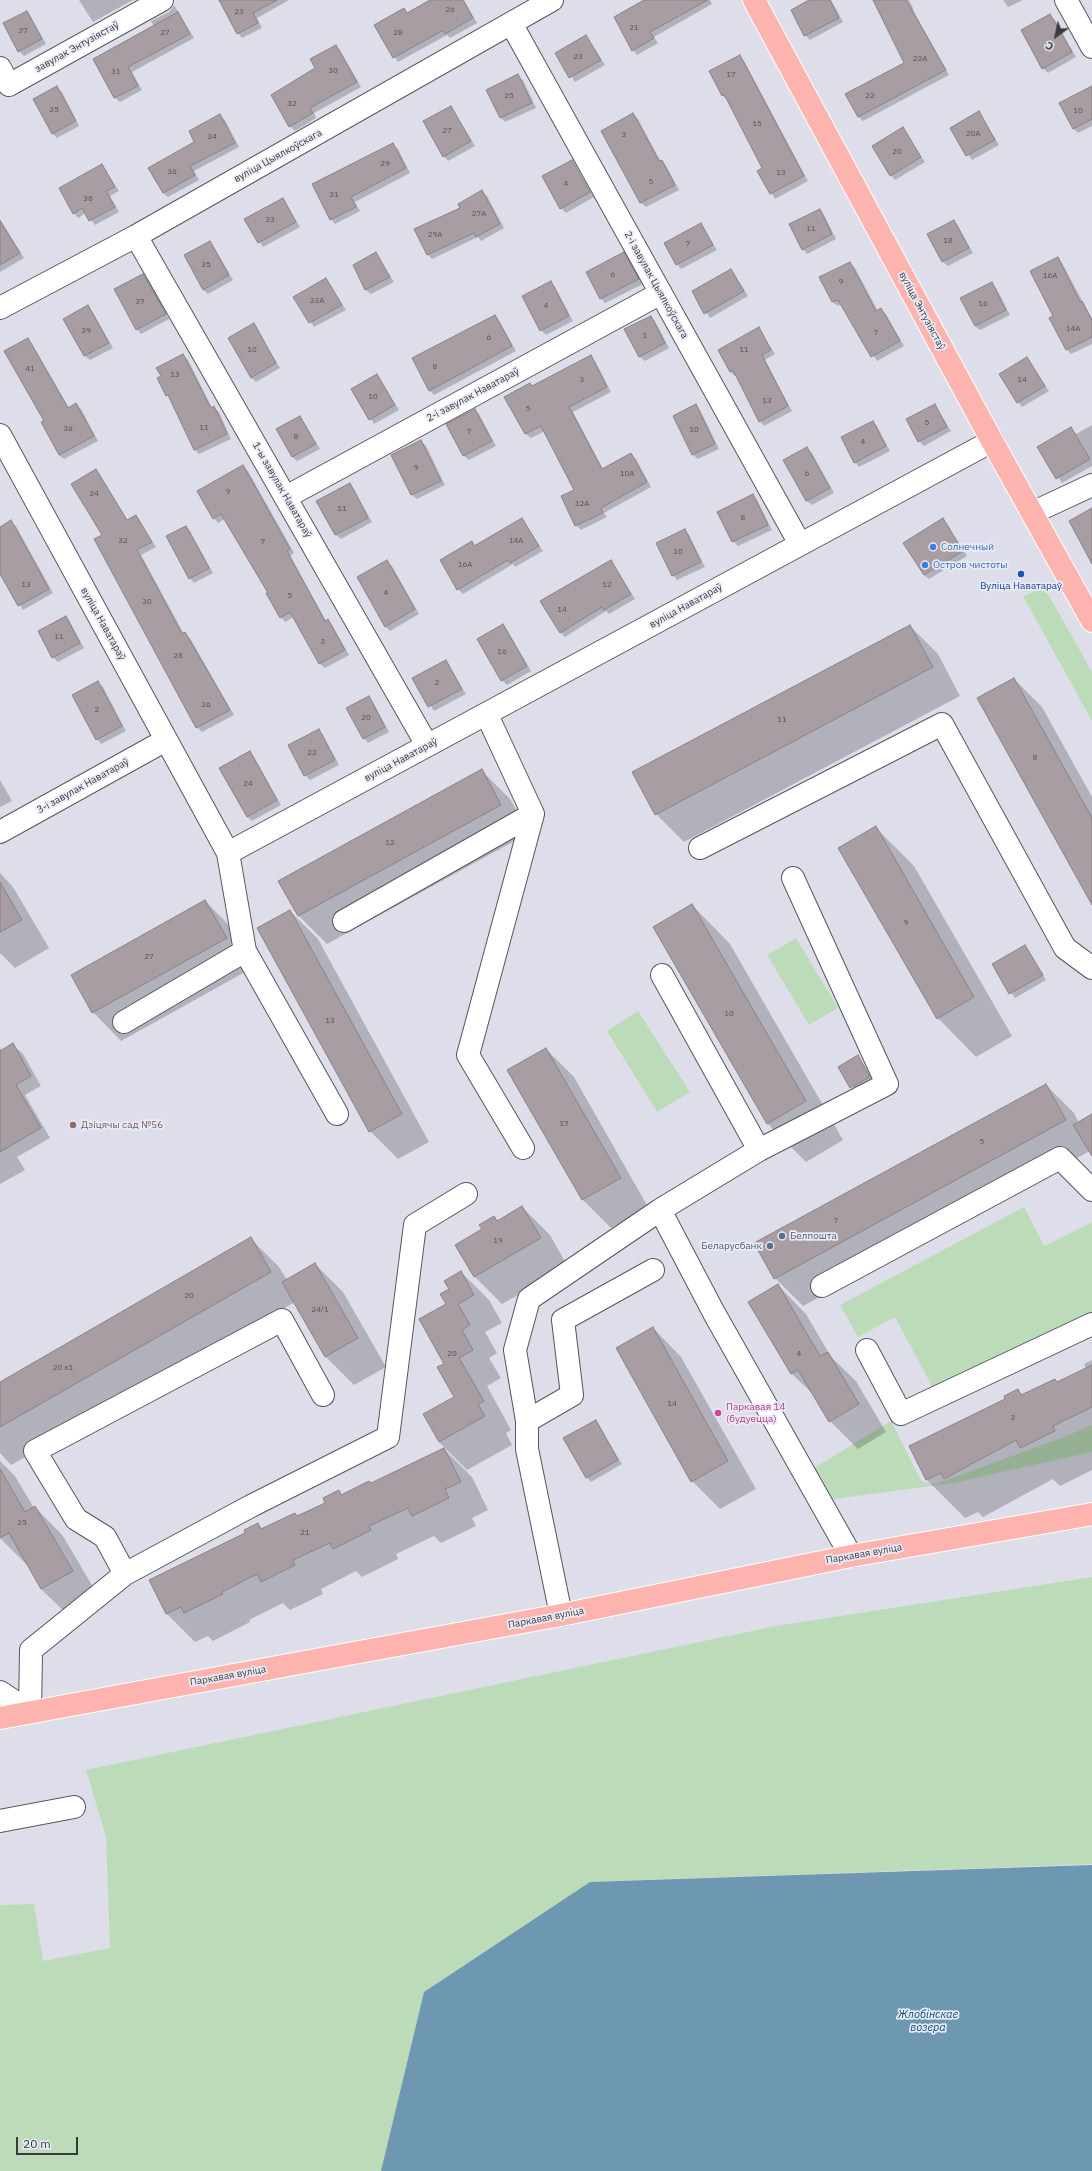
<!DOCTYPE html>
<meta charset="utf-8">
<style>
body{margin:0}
#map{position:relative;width:1092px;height:2171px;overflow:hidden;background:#dddee9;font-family:"IBM Plex Sans",sans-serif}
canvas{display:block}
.north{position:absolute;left:1036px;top:16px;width:40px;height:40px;-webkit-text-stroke:3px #eaebf6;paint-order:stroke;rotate:213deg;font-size:11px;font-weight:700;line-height:16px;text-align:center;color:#3a3a3e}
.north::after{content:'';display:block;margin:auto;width:14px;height:18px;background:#3a3a3e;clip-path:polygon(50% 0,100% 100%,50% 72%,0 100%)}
.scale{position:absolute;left:16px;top:2137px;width:62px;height:18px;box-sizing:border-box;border:2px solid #3a3a3e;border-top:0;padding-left:5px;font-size:12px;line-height:14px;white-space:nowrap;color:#3a3a3e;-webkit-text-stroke:3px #eaebf6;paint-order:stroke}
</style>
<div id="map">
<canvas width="1092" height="2171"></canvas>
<div class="north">С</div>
<div class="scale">20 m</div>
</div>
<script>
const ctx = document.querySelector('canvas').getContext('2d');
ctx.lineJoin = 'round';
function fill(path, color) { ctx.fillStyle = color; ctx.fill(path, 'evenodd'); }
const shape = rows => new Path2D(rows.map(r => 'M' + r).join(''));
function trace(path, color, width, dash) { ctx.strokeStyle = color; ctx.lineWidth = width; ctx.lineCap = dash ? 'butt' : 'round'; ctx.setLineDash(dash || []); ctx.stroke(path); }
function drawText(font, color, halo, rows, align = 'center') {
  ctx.font = font + ' "IBM Plex Sans",sans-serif'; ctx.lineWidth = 3.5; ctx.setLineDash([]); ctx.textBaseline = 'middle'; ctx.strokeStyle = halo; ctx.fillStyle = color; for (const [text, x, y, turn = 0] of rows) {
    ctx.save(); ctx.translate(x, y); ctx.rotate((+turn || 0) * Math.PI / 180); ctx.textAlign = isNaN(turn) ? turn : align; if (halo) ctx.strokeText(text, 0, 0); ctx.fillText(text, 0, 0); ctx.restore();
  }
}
const green = shape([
 [1044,587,1092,672,1092,721,1023,596],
 [796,938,838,1008,809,1025,767,955],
 [638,1011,690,1092,657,1112,607,1031],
 [1024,1207,1044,1246,1092,1222,1092,1314,934,1390,895,1317,858,1337,840,1305],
 [891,1421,921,1481,935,1484,1064,1437,1092,1425,1092,1452,953,1483,828,1500,814,1468],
 [1092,1577,1092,1864,590,1882,424,1992,381,2171,0,2171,0,1905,34,1904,43,1961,110,1948,106,1837,86,1770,776,1626]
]);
const water = shape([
 [1092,1865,1092,2171,381,2171,424,1992,590,1882]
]);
const shadow = shape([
 [79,0,133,0,93,22],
 [224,0,289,0,257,18,262,28,242,38,238,33],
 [432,0,464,0,477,23,450,38,447,35,398,62,375,25,404,9,408,14],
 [645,0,710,0,712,4,654,37,658,43,637,55,633,50],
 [811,0,831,0,843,22,810,40,805,35],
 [874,0,909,0,914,10,913,10,949,75,863,121,858,116,905,63],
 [1003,0,1023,0,1008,7],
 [174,5,194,38,132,72,142,90,120,102,115,98,94,59,154,26,151,21,169,12],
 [27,12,31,17,46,44,24,56,19,51],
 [1050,15,1055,20,1076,57,1048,73,1043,68],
 [586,36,605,65,575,82,556,53],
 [336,46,340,50,361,87,314,113,316,118,295,131,290,126],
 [740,57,744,61,808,181,775,199,758,171,764,168,727,100,722,95],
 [518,76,523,80,536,108,505,122,501,118],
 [57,88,62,92,79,126,57,138,52,133],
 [1092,88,1092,126,1078,133,1074,129,1061,103],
 [451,107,475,146,448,161,444,156],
 [979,112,999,145,972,160,951,128],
 [633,114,638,119,661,162,666,166,679,190,646,207,641,203,602,131],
 [220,116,225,120,239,147,194,171,199,180,168,197,163,193,196,142],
 [903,129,925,162,895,180,891,175],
 [393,145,398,149,410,173,355,202,360,211,335,224,331,219],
 [571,161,594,197,566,213,561,208],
 [102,165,119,191,110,196,119,212,95,225,86,213,78,218,74,213],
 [482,192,487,196,504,228,481,241,478,237,432,259,428,255,416,230,461,208],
 [283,199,300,227,263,247,246,219],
 [820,210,824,215,836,239,807,254,803,249],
 [0,219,24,258,0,272],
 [953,221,958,226,973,253,948,266,943,262,929,235],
 [701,224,717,250,681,269,677,264],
 [210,242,214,247,233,280,208,294,203,289],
 [623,253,643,284,605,303,601,298],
 [376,254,394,282,371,294,366,290,354,265],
 [1057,258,1062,263,1092,319,1092,344,1071,354,1067,350,1051,319,1055,316],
 [850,263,855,268,878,311,881,310,886,314,904,346,877,361,842,304,838,306,833,302,821,278],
 [731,270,748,296,710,318,693,292],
 [143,275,148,280,169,319,141,334,137,329],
 [326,279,346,310,314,327,295,297],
 [551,283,555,287,573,321,546,335,541,330],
 [992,283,996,288,1010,315,980,330,975,326],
 [87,306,92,311,113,348,90,360,85,356,65,319],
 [495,316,499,320,516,351,434,395,430,391,413,359],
 [651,317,655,321,669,348,645,361,640,357,626,330],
 [254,325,280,368,256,382,251,377],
 [759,329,775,354,765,360,792,411,764,426,760,421,737,375,735,376,730,372],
 [28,339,32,344,69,408,76,405,81,409,98,441,64,459,59,455,42,423,46,421],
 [183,355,188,360,212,408,214,408,219,412,231,439,199,454,194,449,171,399,167,395,162,376],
 [590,357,595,361,611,392,573,412,603,469,631,454,636,459,651,487,604,513,607,517,581,530,576,525,576,490,545,431,531,438,526,434,506,397,533,387],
 [1026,358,1049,391,1022,407,1000,375],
 [377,376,399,410,374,424,353,390],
 [695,405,700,410,719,449,698,459,693,455,674,416],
 [935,405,951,431,924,446,919,441,908,420],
 [475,410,479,414,496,446,469,460,464,456,447,425],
 [300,417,320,449,297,461,292,457],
 [873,422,877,426,890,451,859,467,855,462],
 [1092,425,1092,466,1062,483,1039,447,1071,428,1076,434],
 [421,441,426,446,445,485,417,499,412,495,392,456],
 [807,448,812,453,834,493,812,505,807,501,785,460],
 [243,466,248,471,294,553,290,556,326,621,332,625,349,655,325,668,320,664,294,617,285,622,281,617,269,593,225,519,218,523,214,518],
 [96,470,128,521,136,516,156,547,141,555,184,634,190,638,234,715,202,732,197,727,103,535],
 [350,484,354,489,372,522,341,539,336,535,318,501],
 [752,495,757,500,772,530,738,546,733,541],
 [522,519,543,551,515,567,513,564,463,594,458,589,472,542,475,546],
 [942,519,967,556,929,579,924,575],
 [11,522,16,526,53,593,23,610,0,572,0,528],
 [186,527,190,531,213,573,194,583,190,578],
 [685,530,689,535,705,567,677,580,673,575],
 [387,561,392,566,419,614,390,631,385,626],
 [610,561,635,599,609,614,606,611,565,637,561,633],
 [65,617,70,622,84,648,58,662,53,657],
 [503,625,507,630,531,671,507,685,502,680],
 [910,626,938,654,960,696,684,842,656,814],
 [445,661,466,694,434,711,414,678],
 [1014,679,1042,707,1092,797,1092,903],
 [98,682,103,687,126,731,101,744,97,739],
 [369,698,373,702,389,732,368,743,364,738],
 [319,731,323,735,339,765,310,780,305,775],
 [250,752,254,757,281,805,252,821,248,817,221,769],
 [482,771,510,799,529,833,327,944,299,916,279,881],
 [0,780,12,801,0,807],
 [876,828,914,866,1012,1036,976,1057,938,1018],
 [0,873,13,887,49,948,15,968,0,953],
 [205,901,233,929,254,967,121,1041,93,1012],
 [692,905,730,944,843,1140,806,1162,767,1123],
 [290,911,318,939,429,1142,398,1159,370,1131],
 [1025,946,1046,980,1015,998,993,964],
 [13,1045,23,1054,41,1086,25,1095,50,1138,17,1157,25,1170,0,1184,0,1047,2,1051],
 [546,1049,574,1077,648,1207,611,1228,583,1200,508,1070],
 [858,1057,874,1082,856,1092,840,1067],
 [1046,1085,1074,1113,1079,1123,1092,1115,1092,1154,1090,1151,803,1306,775,1278],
 [522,1207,550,1235,568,1267,502,1304,474,1276,483,1230,494,1217,498,1221],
 [251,1239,279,1267,287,1280,315,1264,343,1292,386,1367,354,1385,326,1357,295,1302,11,1465,0,1453,0,1383],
 [461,1272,489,1300,502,1323,485,1332,497,1353,489,1358,501,1378,487,1386,511,1430,506,1433,512,1445,467,1470,439,1442,455,1397,445,1364,447,1305,450,1290],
 [778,1285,806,1314,831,1357,856,1381,886,1432,858,1449,830,1421,815,1396,792,1374,750,1302],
 [653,1328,681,1357,756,1489,720,1509,692,1481],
 [1092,1360,1092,1470,1060,1486,1053,1479,983,1517,978,1512,965,1518,927,1480,1006,1399,1018,1390,1023,1395,1057,1383,1086,1369,1084,1364],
 [596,1421,622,1464,591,1482,587,1477],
 [444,1449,472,1477,488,1510,472,1518,476,1526,441,1543,434,1536,396,1554,398,1559,362,1577,356,1571,321,1589,323,1594,290,1610,283,1603,249,1620,250,1622,213,1641,208,1636,195,1642,167,1614,151,1580,246,1533,258,1524,263,1530,298,1517,326,1503,339,1492,342,1495,372,1484],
 [0,1461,15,1476,34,1508,35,1507,63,1536,100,1599,70,1617,41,1589,28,1566,0,1538]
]);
const building = shape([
 [219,0,277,0,253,13,258,23,237,34,219,0],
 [430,0,463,0,473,18,445,34,442,31,393,58,374,25,404,8,407,13,430,0],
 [644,0,708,0,650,32,654,38,632,51,614,17,644,0],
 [809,0,830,0,839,18,804,36,791,10,809,0],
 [873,0,906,0,946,70,858,117,845,94,904,63,873,0],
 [27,11,42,39,18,52,3,23,27,11],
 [178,12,190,34,128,67,138,86,114,98,93,59,178,12],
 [1050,14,1072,52,1042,69,1021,30,1050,14],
 [586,35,601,60,569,78,555,53,586,35],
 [336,45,357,82,310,108,313,113,289,127,271,95,315,68,310,59,336,45],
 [740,55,804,176,770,194,757,171,762,168,724,94,722,96,709,71,740,55],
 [518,74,532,103,500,118,486,90,518,74],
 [57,86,76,121,52,134,33,99,57,86],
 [1092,86,1092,119,1073,129,1059,103,1092,86],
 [451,106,471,141,443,157,423,121,451,106],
 [979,111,995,140,966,156,950,128,979,111],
 [633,113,659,161,662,160,675,185,640,203,601,131,633,113],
 [220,114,235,143,190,166,195,175,163,193,148,168,194,142,189,131,220,114],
 [903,127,921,157,890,176,872,146,903,127],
 [393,143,406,168,351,197,356,207,330,220,312,184,393,143],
 [572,160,590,192,560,209,542,176,572,160],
 [102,164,115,187,106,191,115,207,89,221,82,208,73,214,59,188,102,164],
 [482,190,500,224,476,237,474,233,427,255,414,229,460,208,458,204,482,190],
 [283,198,296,222,258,243,244,219,283,198],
 [820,209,832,234,802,250,789,224,820,209],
 [954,220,969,248,942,262,927,234,954,220],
 [0,221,20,253,0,265,0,221],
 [701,223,713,245,676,265,664,243,701,223],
 [210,241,229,275,203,290,184,255,210,241],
 [376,252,390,277,365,290,353,265,376,252],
 [624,252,639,279,600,299,586,272,624,252],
 [1058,257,1080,302,1082,301,1092,320,1092,337,1066,350,1049,318,1053,316,1030,271,1058,257],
 [850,262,876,311,881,308,900,341,871,357,838,300,832,302,819,277,850,262],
 [731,269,744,291,704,314,692,291,731,269],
 [143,274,166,314,136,330,114,289,143,274],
 [326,278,342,305,309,323,293,297,326,278],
 [551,281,569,316,540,331,522,296,551,281],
 [992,282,1006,310,975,326,960,298,992,282],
 [88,305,109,343,84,356,63,319,88,305],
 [495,315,512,346,429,391,412,358,495,315],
 [651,316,665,343,639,357,624,329,651,316],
 [254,323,276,363,251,378,228,338,254,323],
 [759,327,771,350,762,355,788,406,759,422,733,370,730,372,718,350,759,327],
 [28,338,68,408,76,403,94,436,59,455,41,422,44,421,4,351,28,338],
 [183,354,211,408,214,406,227,434,194,450,168,395,166,396,157,378,161,376,156,368,183,354],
 [591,355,607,387,569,407,602,469,631,453,647,482,601,508,603,513,575,526,561,496,574,490,541,426,525,434,504,397,530,383,532,386,591,355],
 [1027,357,1045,386,1017,403,999,374,1027,357],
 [377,374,395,405,369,420,351,389,377,374],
 [696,404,715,444,692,455,673,416,696,404],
 [935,404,947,427,918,442,906,419,935,404],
 [475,409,492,441,463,456,446,424,475,409],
 [300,416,316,444,292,457,276,429,300,416],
 [873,421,886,446,854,463,841,437,873,421],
 [1071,427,1090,459,1056,479,1037,447,1071,427],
 [421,440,441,481,411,495,391,455,421,440],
 [807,447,830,488,806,501,783,460,807,447],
 [243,465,290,549,287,551,325,621,328,619,345,650,319,664,290,612,280,618,266,593,268,593,221,514,213,519,197,491,243,465],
 [96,469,127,520,136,515,152,542,137,550,182,634,185,632,230,710,196,728,94,539,102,535,71,484,96,469],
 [350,483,368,518,335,535,316,501,350,483],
 [753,494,768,525,732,542,717,512,753,494],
 [1092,508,1092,564,1069,521,1092,508],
 [522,518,539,546,510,563,508,560,457,590,440,560,472,541,474,546,522,518],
 [943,518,963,551,924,575,903,543,943,518],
 [11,520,49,589,18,606,0,574,0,527,11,520],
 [186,526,209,568,189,579,166,536,186,526],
 [685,529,701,562,672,576,656,543,685,529],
 [387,560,415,609,385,627,357,577,387,560],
 [611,560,631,594,604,610,602,607,560,633,540,601,611,560],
 [66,616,80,643,52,658,38,631,66,616],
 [503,624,527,666,501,681,477,639,503,624],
 [910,625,933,667,655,815,632,772,910,625],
 [446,660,462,689,428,707,412,678,446,660],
 [1014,678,1092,818,1092,905,977,698,1014,678],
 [98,681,122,726,96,740,72,695,98,681],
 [369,696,385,727,363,739,346,708,369,696],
 [319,729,335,760,304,776,288,745,319,729],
 [250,751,277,800,247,817,219,768,250,751],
 [482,769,501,805,298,916,278,881,482,769],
 [876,826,974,997,937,1019,838,848,876,826],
 [0,882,22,920,0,932,0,882],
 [205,900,227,938,92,1013,71,975,205,900],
 [692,904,806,1101,767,1124,653,927,692,904],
 [290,910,402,1114,369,1132,257,928,290,910],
 [1025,945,1043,975,1009,994,992,964,1025,945],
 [13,1043,31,1076,16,1085,41,1128,0,1152,0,1051,13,1043],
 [546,1048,621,1178,582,1200,507,1070,546,1048],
 [858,1055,870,1077,850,1088,838,1067,858,1055],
 [1046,1084,1066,1120,774,1279,754,1243,1046,1084],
 [1092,1114,1092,1156,1073,1125,1092,1114],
 [522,1206,541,1238,474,1277,455,1245,482,1229,479,1225,494,1216,497,1221,522,1206],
 [251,1237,271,1272,0,1427,0,1382,251,1237],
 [315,1263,358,1338,325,1357,282,1282,315,1263],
 [461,1271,474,1295,458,1304,470,1325,462,1330,473,1350,459,1358,484,1401,478,1404,485,1416,439,1442,423,1414,454,1397,437,1367,444,1364,419,1319,446,1304,440,1294,449,1289,444,1281,461,1271],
 [778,1284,820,1356,828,1352,859,1404,829,1422,798,1370,791,1374,748,1302,778,1284],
 [653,1327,728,1461,691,1482,616,1348,653,1327],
 [1092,1365,1092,1407,1053,1426,1055,1431,1020,1448,1016,1440,944,1479,941,1473,926,1480,909,1446,1005,1399,1004,1396,1018,1389,1021,1395,1055,1379,1057,1382,1092,1365],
 [596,1420,618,1460,586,1478,563,1438,596,1420],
 [444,1448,461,1482,445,1489,449,1498,412,1516,408,1508,369,1526,371,1530,333,1549,330,1543,293,1560,295,1565,261,1582,257,1574,222,1592,223,1594,184,1613,181,1607,166,1614,149,1580,245,1533,244,1530,258,1523,261,1529,295,1513,297,1516,325,1503,323,1498,339,1490,341,1495,369,1481,371,1483,444,1448],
 [0,1469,25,1512,35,1506,73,1571,41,1589,9,1533,0,1538,0,1469]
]);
const minor = shape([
 [1066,0,1092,47],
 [512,25,800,544],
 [0,68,9,85,162,0],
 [136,236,427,745],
 [0,308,136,236,552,0],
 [0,435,228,853,992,441],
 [286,497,661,293],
 [1032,513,1092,485],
 [487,715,533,814,468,1055,523,1148],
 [0,832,166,740],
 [700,848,942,724,1065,948,1092,968],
 [228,853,245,951,337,1114],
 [793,878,887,1084,759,1150,660,1210,714,1313,851,1556],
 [344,921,533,814],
 [662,975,759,1150],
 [124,1022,245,951],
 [822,1286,1060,1158,1092,1190],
 [867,1350,901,1414,1092,1324],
 [527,1421,572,1395,563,1320,653,1270],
 [125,1574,251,1506,388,1437,415,1225,466,1194],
 [561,1615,527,1449,527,1421,515,1350,529,1299,660,1210],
 [0,1692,30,1712],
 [30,1712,31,1650,125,1574,105,1537,76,1519,35,1451,282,1320,323,1395],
 [0,1821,74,1807]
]);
const major = shape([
 [754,0,992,441,1092,621],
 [0,1718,561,1615,851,1556,1092,1514]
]);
const markers = [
 [933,547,4,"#3f7fe0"],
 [925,565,4,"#3f7fe0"],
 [1021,574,4,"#1a4fb4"],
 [73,1125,4,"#8d6e63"],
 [782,1236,4,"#5c6f8a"],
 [770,1246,4,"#5c6f8a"],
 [718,1413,4,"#d1479c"]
];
const numberNames = [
 ["26",450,10],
 ["23",239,12],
 ["21",634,28],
 ["37",23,31],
 ["27",165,33],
 ["28",398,33],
 ["23",578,57],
 ["22А",920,59],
 ["30",333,71],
 ["31",116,72],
 ["17",731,75],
 ["25",509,96],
 ["22",870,96],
 ["32",292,104],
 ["35",54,110],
 ["10",1078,111],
 ["15",757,124],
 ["27",447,131],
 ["20А",973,134],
 ["3",624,135],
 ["34",212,137],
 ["20",897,152],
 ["29",385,164],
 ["36",172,172],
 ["13",781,173],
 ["5",651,182],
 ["4",566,184],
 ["31",334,195],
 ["38",88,199],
 ["27А",479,214],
 ["33",270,220],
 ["11",811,229],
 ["29А",435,235],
 ["18",948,241],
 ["7",688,244],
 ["35",206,265],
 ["6",613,275],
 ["16А",1050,276],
 ["9",841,282],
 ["33А",317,301],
 ["37",140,302],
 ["16",983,304],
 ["4",546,306],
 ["14А",1073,329],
 ["39",86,331],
 ["7",876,333],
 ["1",645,336],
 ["6",489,338],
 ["10",252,350],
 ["11",744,350],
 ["8",435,367],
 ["41",30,369],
 ["13",175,375],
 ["3",582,380],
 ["14",1022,380],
 ["10",373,397],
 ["13",767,401],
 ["5",528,409],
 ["5",927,423],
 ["11",204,428],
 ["36",68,429],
 ["10",694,430],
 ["7",469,432],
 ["8",296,437],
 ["4",863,442],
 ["9",416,468],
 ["10А",627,474],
 ["6",807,474],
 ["9",228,492],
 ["34",94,494],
 ["12А",582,504],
 ["11",342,509],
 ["8",743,518],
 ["32",123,541],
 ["14А",516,541],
 ["7",263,542],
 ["10",678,552],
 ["16А",465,565],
 ["13",26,585],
 ["12",607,585],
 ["4",386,593],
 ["5",290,596],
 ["30",147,602],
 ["14",562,610],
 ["11",59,637],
 ["3",323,642],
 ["16",502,652],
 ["28",178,656],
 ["2",437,683],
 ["26",206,705],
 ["2",97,710],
 ["20",366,718],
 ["11",782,720],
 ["22",312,753],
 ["8",1035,758],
 ["24",248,784],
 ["12",390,843],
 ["9",906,923],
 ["27",149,957],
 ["10",729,1014],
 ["13",330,1021],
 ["17",564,1124],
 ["5",982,1142],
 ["7",836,1221],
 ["19",498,1241],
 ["20",189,1296],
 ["24/1",320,1310],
 ["20",452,1354],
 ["4",799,1354],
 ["20 к1",63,1368],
 ["14",672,1404],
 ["3",1013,1418],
 ["25",22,1523],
 ["21",305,1533]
];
const streetNames = [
 ["завулак Энтузіястаў",77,47,-29],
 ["вуліца Цыялкоўскага",278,156,-29],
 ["2-і завулак Цыялкоўскага",656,285,61],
 ["вуліца Энтузіястаў",922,311,62],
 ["2-і завулак Наватараў",473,395,-28],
 ["1-ы завулак Наватараў",282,490,60],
 ["вуліца Наватараў",686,606,-29],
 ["вуліца Наватараў",103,624,61],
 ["вуліца Наватараў",401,760,-28],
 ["3-і завулак Наватараў",83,786,-29],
 ["Паркавая вуліца",864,1554,-10],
 ["Паркавая вуліца",546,1618,-11],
 ["Паркавая вуліца",228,1676,-10]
];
const shopNames = [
 ["Солнечный",941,547],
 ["Остров чистоты",933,565]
];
const transitNames = [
 ["Вуліца Наватараў",1021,586]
];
const educationNames = [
 ["Дзіцячы сад №56",81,1125]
];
const serviceNames = [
 ["Белпошта",790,1236],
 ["Беларусбанк",762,1246,"right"]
];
const hotelNames = [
 ["Паркавая 14",726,1407],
 ["(будуецца)",726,1419]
];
const waterNames = [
 ["Жлобінскае",928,2015],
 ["возера",928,2028]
];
fill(green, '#bcdcb9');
fill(water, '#6e97b2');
fill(shadow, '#0003');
fill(building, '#a79da3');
trace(building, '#8b8187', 1);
trace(minor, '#55565f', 24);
trace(major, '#fff', 24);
trace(minor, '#fff', 22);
trace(major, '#fdb4ae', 22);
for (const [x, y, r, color] of markers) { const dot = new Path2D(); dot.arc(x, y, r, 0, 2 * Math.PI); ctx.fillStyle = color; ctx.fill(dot); trace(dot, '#eaebf6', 1.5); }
drawText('8px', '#555357', null, numberNames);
drawText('10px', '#3a3a3e', '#eaebf6', streetNames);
drawText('10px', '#366cbe', '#eaebf6', shopNames, 'left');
drawText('10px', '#164399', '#eaebf6', transitNames);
drawText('10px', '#785e54', '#eaebf6', educationNames, 'left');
drawText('10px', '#4e5e75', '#eaebf6', serviceNames, 'left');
drawText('10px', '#b23c85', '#eaebf6', hotelNames, 'left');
drawText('italic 11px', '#004d72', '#eaebf6', waterNames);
</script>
